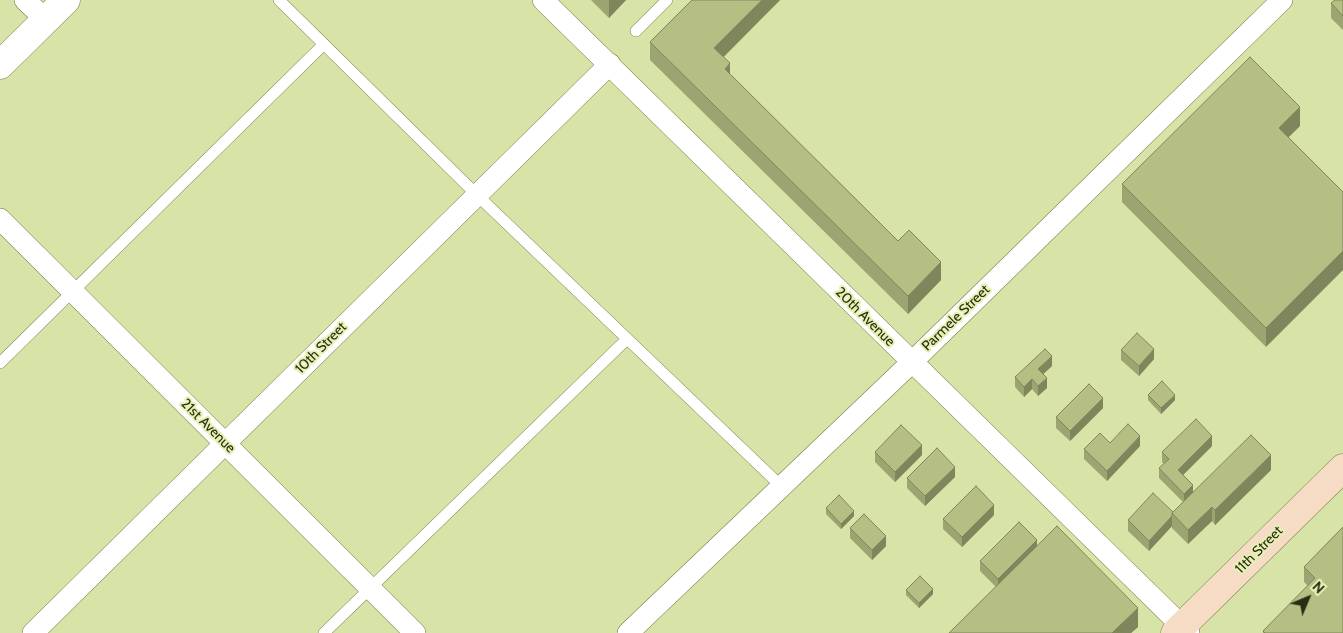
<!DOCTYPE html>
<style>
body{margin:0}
#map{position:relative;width:1343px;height:633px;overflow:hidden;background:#d8e3a7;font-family:Cabin,sans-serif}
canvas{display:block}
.north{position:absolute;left:1283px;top:573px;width:50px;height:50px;-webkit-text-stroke:4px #e6f0b3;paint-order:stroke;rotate:45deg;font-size:14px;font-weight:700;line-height:20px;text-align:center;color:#292d15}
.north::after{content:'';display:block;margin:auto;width:18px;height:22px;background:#292d15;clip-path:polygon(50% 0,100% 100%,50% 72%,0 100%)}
</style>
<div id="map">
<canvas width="1343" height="633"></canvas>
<div class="north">N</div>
</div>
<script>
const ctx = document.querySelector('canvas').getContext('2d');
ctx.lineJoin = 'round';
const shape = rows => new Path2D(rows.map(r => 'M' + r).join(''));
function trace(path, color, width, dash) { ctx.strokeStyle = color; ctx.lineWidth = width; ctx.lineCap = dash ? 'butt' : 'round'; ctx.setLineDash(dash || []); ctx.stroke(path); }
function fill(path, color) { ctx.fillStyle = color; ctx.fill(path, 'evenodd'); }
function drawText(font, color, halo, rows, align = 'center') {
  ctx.font = font + ' Cabin,sans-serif'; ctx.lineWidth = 4; ctx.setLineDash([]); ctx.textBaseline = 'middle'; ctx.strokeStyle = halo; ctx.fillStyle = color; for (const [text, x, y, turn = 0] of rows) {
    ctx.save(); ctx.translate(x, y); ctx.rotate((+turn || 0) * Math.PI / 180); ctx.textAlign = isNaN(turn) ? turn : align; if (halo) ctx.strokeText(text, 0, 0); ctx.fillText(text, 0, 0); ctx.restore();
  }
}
const service = shape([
 [279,0,477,195,781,486],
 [636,31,667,0],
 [0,363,324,44],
 [324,633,627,339]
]);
const minor = shape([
 [25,0,46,20],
 [543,0,1189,633],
 [0,219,415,633],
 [33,633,610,64],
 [628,633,911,363,1282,0]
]);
const tertiary = shape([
 [0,65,66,0]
]);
const secondary = shape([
 [1175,633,1343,468]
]);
const wall = shape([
 [591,0,626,0,609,18],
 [692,0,780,0,724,57,730,74,898,241,941,280,908,314,650,60,650,42],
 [1343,0,1343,30,1331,18,1331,3],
 [1300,126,1289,137,1266,347,1122,202,1122,184],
 [1121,350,1154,359,1139,376,1121,360],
 [1052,366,1043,374,1047,388,1038,396,1032,389,1024,397,1015,387,1015,377],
 [1148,395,1175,400,1161,414,1148,400],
 [1103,408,1070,441,1056,428,1056,417],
 [1110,443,1140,446,1107,481,1084,459,1084,449],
 [1212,446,1183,475,1193,493,1271,470,1215,525,1212,521,1188,544,1172,528,1172,526,1149,551,1128,531,1128,520,1173,512,1183,502,1159,478,1159,468,1164,464,1162,462,1162,452],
 [875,452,922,455,895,482,875,462],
 [955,477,925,506,907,488,907,478],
 [826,508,854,516,841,529,826,514],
 [994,515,962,547,943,529,943,519],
 [1343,527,1343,633,1263,633,1263,631,1308,586,1304,582,1304,567],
 [850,528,886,546,872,560,850,538],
 [1037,546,1138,627,1131,633,949,633,996,587,980,571,980,561],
 [906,590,933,594,919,608,906,595]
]);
const shadedWall = shape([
 [609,0,626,0,609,18],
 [762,0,780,0,714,66,714,48],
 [730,63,730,82,725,69],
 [1300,107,1300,126,1279,146,1279,128],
 [1343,251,1343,270,1266,347,1266,328],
 [941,262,941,280,908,314,908,296],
 [1154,349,1154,359,1139,376,1139,366],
 [1052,356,1052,366,1038,379,1038,369],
 [1047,378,1047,388,1038,396,1038,386],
 [1032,379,1032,389,1024,397,1024,387],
 [1175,395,1175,400,1161,414,1161,408],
 [1103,398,1103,408,1070,441,1070,431],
 [1140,436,1140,446,1107,481,1107,471],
 [1212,436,1212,446,1178,480,1178,470],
 [922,445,922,455,895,482,895,472],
 [1271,455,1271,470,1215,525,1215,510],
 [955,467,955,477,925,506,925,496],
 [1193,485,1193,495,1184,504,1184,494],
 [994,505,994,515,962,547,962,537],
 [1212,507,1212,521,1188,544,1188,530],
 [854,511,854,516,841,529,841,524],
 [1172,516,1172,526,1149,551,1149,541],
 [886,536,886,546,872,560,872,550],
 [1037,540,1037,550,998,589,998,579],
 [933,589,933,594,919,608,919,603],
 [1138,608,1138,627,1131,633,1112,633]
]);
const building = shape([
 [692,0,762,0,714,48,730,63,725,69,898,241,909,230,941,262,908,296,650,42,692,0],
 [1335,0,1343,0,1343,16,1331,3,1335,0],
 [1250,57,1300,107,1279,128,1343,192,1343,251,1266,328,1122,184,1250,57],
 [1137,333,1154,349,1139,366,1121,350,1137,333],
 [1045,349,1052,356,1038,369,1047,378,1038,386,1032,379,1024,387,1015,377,1045,349],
 [1162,381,1175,395,1161,408,1148,395,1162,381],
 [1089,384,1103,398,1070,431,1056,417,1089,384],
 [1196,419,1212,436,1178,470,1193,485,1184,494,1159,468,1169,459,1162,452,1196,419],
 [1128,424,1140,436,1107,471,1084,449,1100,433,1110,443,1128,424],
 [901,425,922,445,895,472,875,452,901,425],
 [1251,435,1271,455,1215,510,1212,507,1188,530,1172,513,1251,435],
 [937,448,955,467,925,496,907,478,937,448],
 [976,486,994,505,962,537,943,519,976,486],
 [1153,493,1173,512,1172,513,1172,516,1149,541,1128,520,1153,493],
 [839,495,854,511,841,524,826,508,839,495],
 [864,514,886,536,872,550,850,528,864,514],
 [1019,522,1037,540,998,579,980,561,1019,522],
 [1057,526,1138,608,1112,633,949,633,1057,526],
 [1343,527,1343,633,1265,633,1263,631,1315,578,1304,567,1343,527],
 [920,576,933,589,919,603,906,590,920,576]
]);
const streetNames = [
 ["20th Avenue",865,317,45],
 ["Parmele Street",956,318,-44],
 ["10th Street",321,348,-45],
 ["21st Avenue",208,426,45],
 ["11th Street",1259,550,-45]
];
trace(service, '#767f46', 12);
trace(minor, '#767f46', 22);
trace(tertiary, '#767f46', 29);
trace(secondary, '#767f46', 29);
trace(service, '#fff', 11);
trace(minor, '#fff', 21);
trace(tertiary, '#fff', 28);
trace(secondary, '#f6dbc5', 28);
fill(wall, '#9ca472');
fill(shadedWall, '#7f865c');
fill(building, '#b5bf84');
trace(building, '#7f865c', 1);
drawText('14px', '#292d15', '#e6f0b3', streetNames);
</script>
